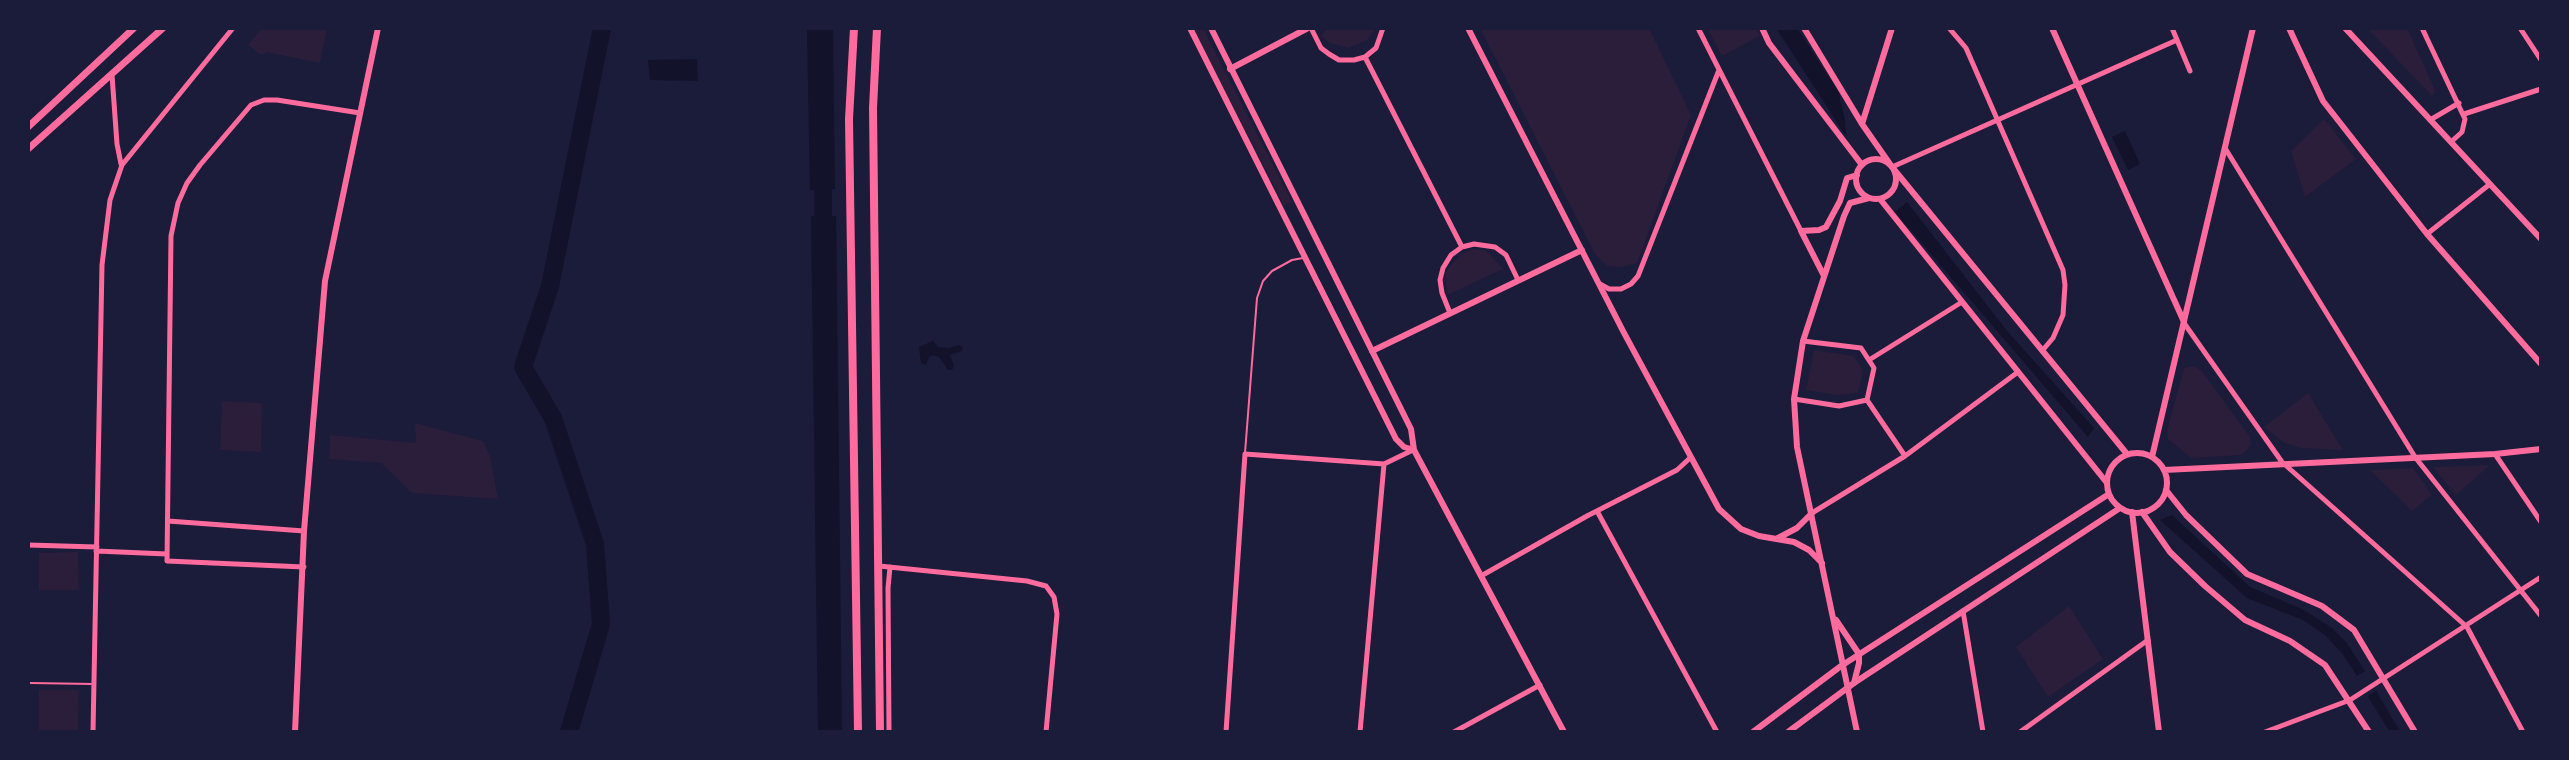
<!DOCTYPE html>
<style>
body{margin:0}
#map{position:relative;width:2569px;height:760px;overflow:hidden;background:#1b1b3a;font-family:Raleway,sans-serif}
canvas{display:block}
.frame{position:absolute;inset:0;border:30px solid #1b1b3a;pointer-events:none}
</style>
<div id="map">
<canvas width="2569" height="760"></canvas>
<div class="frame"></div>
</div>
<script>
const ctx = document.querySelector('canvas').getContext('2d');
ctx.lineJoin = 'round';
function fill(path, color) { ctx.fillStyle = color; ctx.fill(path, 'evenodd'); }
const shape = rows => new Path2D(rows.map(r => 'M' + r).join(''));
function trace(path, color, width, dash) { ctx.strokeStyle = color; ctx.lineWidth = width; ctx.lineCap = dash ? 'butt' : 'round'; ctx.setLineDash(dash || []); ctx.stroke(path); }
const green = shape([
 [262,28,327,28,320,63,267,52,261,55,248,45],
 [1193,28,1203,28,1292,202,1284,206],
 [1327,28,1373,28,1373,31,1367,40,1348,48,1330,43,1321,36],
 [1480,28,1649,28,1691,115,1637,263,1622,267,1607,266,1595,254],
 [1707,28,1756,28,1760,36,1722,56],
 [2367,28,2407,28,2435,90,2434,94,2432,96],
 [2324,119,2356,159,2305,197,2291,151],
 [1473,249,1487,251,1503,269,1447,295,1445,272,1461,254],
 [1814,350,1854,356,1863,370,1858,393,1837,395,1806,390],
 [2194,366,2201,370,2250,437,2251,445,2245,452,2240,455,2191,458,2168,439,2167,431,2184,368],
 [2308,393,2343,450,2301,448,2283,442,2264,427],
 [222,401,262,403,261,452,220,450],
 [415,423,483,441,490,456,498,499,412,493,381,463,329,459,330,435,416,443],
 [2490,465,2456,495,2433,467],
 [2413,468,2432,495,2412,511,2370,470],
 [78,552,79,590,39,590,39,553],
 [2069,606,2103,659,2048,697,2016,647],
 [39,690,79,690,78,730,39,730]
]);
const water = shape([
 [807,28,833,28,835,189,810,190],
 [1776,28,1797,28,1838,91,1845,119,1846,136],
 [697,59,698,81,650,80,648,60],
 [2125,131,2140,164,2128,170,2112,137],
 [1907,202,2007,331,2094,428,2088,437,1895,212],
 [811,216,836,216,842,732,818,732],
 [933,341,938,347,949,348,959,345,963,347,962,351,950,355,954,366,952,370,948,370,939,357,933,355,929,357,926,365,921,363,919,347],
 [2172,515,2250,587,2304,610,2332,628,2346,642,2365,671,2357,676,2341,652,2325,635,2303,620,2247,598,2160,520],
 [2376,690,2393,720,2401,732,2390,732,2368,697]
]);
const river = shape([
 [823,167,823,241],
 [569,732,601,624,595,544,553,418,523,367,550,286,602,28]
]);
const service = shape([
 [1245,453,1257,298,1263,281,1272,271,1292,260,1303,258],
 [28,636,29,636],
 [30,683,93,684]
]);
const minor = shape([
 [1311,28,1321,48,1329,54,1339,60,1354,60,1365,57,1376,48,1383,28],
 [1698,28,1801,231],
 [1949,28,1966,48,2063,270,2065,285,2063,315,2053,338,2042,351],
 [2172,28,2190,71],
 [2422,28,2465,119,2462,132,2451,142],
 [2520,28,2541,60],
 [1365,57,1462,247],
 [112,75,117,144,121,164],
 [2464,114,2541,89],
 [2430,120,2459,103],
 [2225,148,2415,457,2541,616],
 [1892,167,2177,40],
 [2427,234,2490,184],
 [1600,284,1609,289,1621,289,1631,284,1638,276,1719,70],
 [1450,313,1442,293,1440,280,1443,268,1451,255,1462,247,1474,244,1495,247,1506,255,1518,280],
 [2184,323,2282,462,2467,627,2523,732],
 [1869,360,1962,302],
 [1794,399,1839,406,1867,400,1874,368,1861,348,1803,341],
 [1867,400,1905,456],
 [2495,454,2541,522],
 [1597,511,1717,732],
 [1812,513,1905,456,2018,372],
 [168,521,304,531],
 [28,545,97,547],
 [96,551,167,554],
 [879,566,1027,581,1046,586,1054,597,1057,614,1046,732],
 [304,567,167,561,171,236,178,203,187,183,200,165,251,105,264,100,277,100,360,113],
 [1481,576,1587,516,1677,470,1690,458],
 [1963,611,1983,732],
 [93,732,102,265,110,200,122,165,233,28],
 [889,732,888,588,890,567],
 [1226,732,1245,454,1384,464,1413,450],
 [1360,732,1384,464],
 [1454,732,1540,685],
 [2020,732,2148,640],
 [2265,732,2350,700,2541,577]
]);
const tertiary = shape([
 [1468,28,1623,331,1719,509,1741,529,1759,536,1794,542,1809,550,1822,563],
 [1762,28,1769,43,1862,165],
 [1804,28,1862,124,1892,167,2127,454],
 [2052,28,2184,322],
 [1230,69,1308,28],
 [1862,124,1892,28],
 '1856 179a20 20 0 1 1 40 0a20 20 0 1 1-40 0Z',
 [1880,199,2107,483],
 [1824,276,1801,231,1819,230,1826,227,1840,201,1847,178,1857,175],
 [1372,351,1582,250],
 [2166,490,2186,515,2247,574,2322,606,2354,630,2415,732],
 [2132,512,2159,732],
 [2142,512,2170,552,2205,586,2245,620,2290,641,2325,665,2369,732],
 [1778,538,1797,528,1812,513],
 [1836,620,1859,654,1859,663,1854,683],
 [295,732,304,531,325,281,378,28],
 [1857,732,1797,447,1794,399,1803,341,1844,216,1850,203,1869,198]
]);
const secondary = shape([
 [1190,28,1396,439,1404,447,1414,450],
 [1211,28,1411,429,1414,450,1564,732],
 [2289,28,2323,101,2427,234,2541,364],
 [2345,28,2541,239],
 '2107 483a30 30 0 1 1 60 0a30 30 0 1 1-60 0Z',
 [2152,457,2253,28],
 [2164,470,2495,454,2541,449],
 [1753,732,1841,666,2109,494],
 [1788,732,1854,683,2120,508]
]);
const primary = shape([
 [28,127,134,28],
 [28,149,163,28]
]);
const trunk = shape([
 [854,28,849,119,858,732],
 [877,28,873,108,880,732]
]);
fill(green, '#2a1e3b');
fill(water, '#12122b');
trace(river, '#12122b', 18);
trace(service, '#ff6b9d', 2);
trace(minor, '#ff6b9d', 5);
trace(tertiary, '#ff6b9d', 6);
trace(secondary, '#ff6b9d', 6);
trace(primary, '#ff6b9d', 7);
trace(trunk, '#ff6b9d', 8);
</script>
